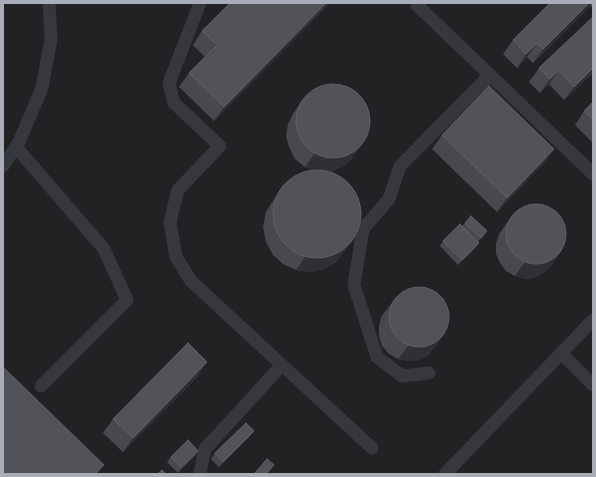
<!DOCTYPE html>
<style>
body{margin:0}
#map{position:relative;width:596px;height:477px;overflow:hidden;background:#161618;font-family:Mulish,sans-serif}
canvas{display:block}
.frame{position:absolute;inset:0;border:4px solid #a8adb8;pointer-events:none}
</style>
<div id="map">
<canvas width="596" height="477"></canvas>
<div class="frame"></div>
</div>
<script>
const ctx = document.querySelector('canvas').getContext('2d');
ctx.lineJoin = 'round';
function fill(path, color) { ctx.fillStyle = color; ctx.fill(path, 'evenodd'); }
const shape = rows => new Path2D(rows.map(r => 'M' + r).join(''));
function trace(path, color, width, dash) { ctx.strokeStyle = color; ctx.lineWidth = width; ctx.lineCap = dash ? 'butt' : 'round'; ctx.setLineDash(dash || []); ctx.stroke(path); }
const built = shape([
 [3,3,593,3,593,474,3,474]
]);
const service = shape([
 [200,3,169,83,174,103,220,146,178,190,170,222,176,257,191,281,372,448],
 [417,3,417,5,593,174],
 [16,147,104,249,127,300,41,386],
 [3,166,19,142,42,88,51,39,49,3],
 [561,353,593,385],
 [429,373,402,376,377,357,354,285,363,229,389,199,400,166,490,75],
 [200,474,205,449,282,365],
 [445,474,593,320]
]);
const wall = shape([
 [230,3,330,3,214,121,179,87,189,73,205,57,193,45,202,31],
 [550,3,593,3,593,8,590,6,533,63,527,57,517,68,503,54,513,40],
 [593,17,593,73,564,100,549,84,540,93,529,82,539,68],
 [302,100,352,159,342,167,330,172,345,251,336,262,324,269,310,272,296,270,283,264,273,255,266,242,263,227,266,212,274,199,283,185,313,170,305,167,295,159,289,147,286,136,288,124,293,114],
 [593,102,593,143,575,125,584,111],
 [442,135,544,163,497,212,432,149],
 [514,213,562,250,552,264,545,272,536,277,526,279,515,276,506,271,500,263,496,254,496,244,499,234],
 [465,223,487,231,478,242,475,249,458,265,440,246,443,241,462,226],
 [397,296,445,333,435,347,428,355,419,360,408,361,398,359,389,354,382,346,379,336,379,327,381,317],
 [198,376,123,452,103,433,113,419],
 [254,431,250,436,219,467,211,459,215,453],
 [198,451,195,456,178,473,167,462,171,457]
]);
const shadedWall = shape([
 [326,3,330,3,214,121,224,107],
 [589,3,592,3,590,6,533,63,543,49],
 [537,43,527,57,517,68,526,54],
 [593,68,593,73,564,100,574,87],
 [559,70,549,84,540,93,550,79],
 [362,145,352,159,342,167,330,172,317,172,305,167,315,153],
 [554,149,544,163,497,212,507,198],
 [355,237,345,251,336,262,324,269,310,272,296,270,306,256],
 [479,243,475,249,458,265,462,260],
 [562,250,552,264,545,272,536,277,526,279,515,276,525,262],
 [445,333,435,347,428,355,419,360,408,361,398,359,408,346],
 [207,362,198,376,123,452,133,438],
 [254,431,250,436,219,467,223,462],
 [198,451,195,456,178,473,181,468],
 [104,465,97,474,95,474]
]);
const building = shape([
 [230,3,326,3,224,107,189,73,217,45,202,31,230,3],
 [550,3,589,3,543,49,537,43,526,54,513,40,550,3],
 [593,17,593,68,574,87,559,70,550,79,539,68,593,17],
 '296 121a37 37 0 1 1 74 0a37 37 0 1 1-74 0Z',
 [489,86,554,149,507,198,442,135,489,86],
 [593,102,593,119,584,111,593,102],
 '273 214a44 44 0 1 1 88 0a44 44 0 1 1-88 0Z',
 '506 234a30 30 0 1 1 60 0a30 30 0 1 1-60 0Z',
 [471,216,487,231,481,238,465,223,471,216],
 [460,224,479,243,462,260,443,241,460,224],
 '389 317a30 30 0 1 1 60 0a30 30 0 1 1-60 0Z',
 [188,343,207,362,133,438,113,419,188,343],
 [3,367,104,465,95,474,3,474,3,367],
 [246,423,254,431,223,462,215,453,246,423],
 [188,440,198,451,181,468,171,457,188,440],
 [267,459,274,465,266,474,254,474,267,459],
 [162,470,166,474,158,474,162,470]
]);
fill(built, '#222225');
trace(service, '#37383d', 13);
fill(wall, '#47494d');
fill(shadedWall, '#2f3033');
fill(building, '#525359');
trace(building, '#5f6168', 1);
</script>
